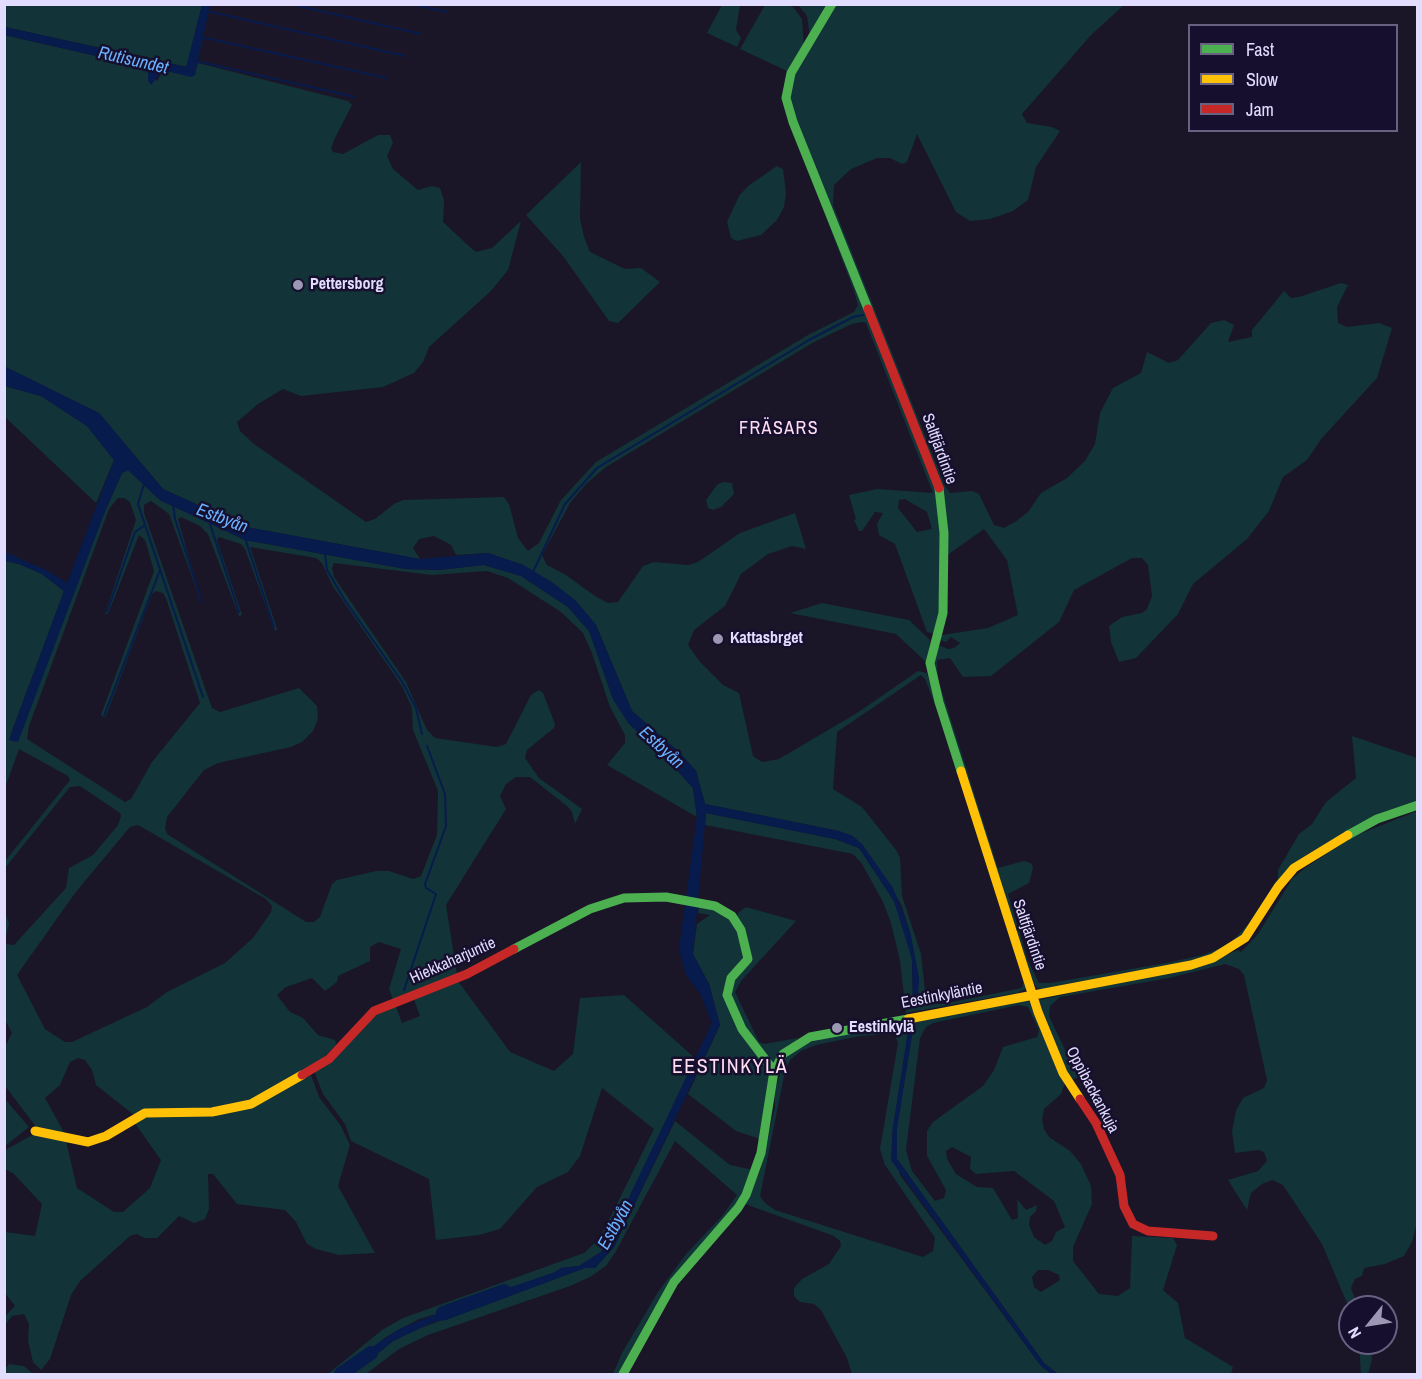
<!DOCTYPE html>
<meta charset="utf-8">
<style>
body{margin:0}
#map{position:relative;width:1422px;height:1379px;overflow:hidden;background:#1a1627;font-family:"Archivo Narrow",sans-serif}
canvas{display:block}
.frame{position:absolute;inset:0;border:6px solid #e2dcff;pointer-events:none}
.legend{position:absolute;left:1188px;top:24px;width:210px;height:108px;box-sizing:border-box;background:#160f2e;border:2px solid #686182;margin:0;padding:8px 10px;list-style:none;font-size:18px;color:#e2dcff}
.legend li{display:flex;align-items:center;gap:12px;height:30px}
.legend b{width:30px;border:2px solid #686182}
.north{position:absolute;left:1338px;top:1295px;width:60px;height:60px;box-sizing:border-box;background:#160f2e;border:2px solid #686182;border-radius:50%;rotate:240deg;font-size:16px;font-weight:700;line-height:24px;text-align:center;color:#e2dcff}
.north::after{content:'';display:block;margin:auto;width:21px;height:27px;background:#9c97b3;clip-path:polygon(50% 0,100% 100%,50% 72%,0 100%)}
</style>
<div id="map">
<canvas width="1422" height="1379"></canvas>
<div class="frame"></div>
<ul class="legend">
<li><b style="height:8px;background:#4caf50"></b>Fast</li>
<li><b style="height:8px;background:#ffc107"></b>Slow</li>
<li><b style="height:8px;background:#c62828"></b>Jam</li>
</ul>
<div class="north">N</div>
</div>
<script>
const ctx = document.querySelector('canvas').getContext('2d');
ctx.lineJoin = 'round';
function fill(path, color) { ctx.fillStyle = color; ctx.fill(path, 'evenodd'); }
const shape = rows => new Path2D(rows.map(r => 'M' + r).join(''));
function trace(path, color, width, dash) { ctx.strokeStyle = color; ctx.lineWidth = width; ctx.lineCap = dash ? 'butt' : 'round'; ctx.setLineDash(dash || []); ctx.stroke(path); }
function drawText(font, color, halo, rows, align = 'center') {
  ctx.font = font + ' "Archivo Narrow",sans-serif'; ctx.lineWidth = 5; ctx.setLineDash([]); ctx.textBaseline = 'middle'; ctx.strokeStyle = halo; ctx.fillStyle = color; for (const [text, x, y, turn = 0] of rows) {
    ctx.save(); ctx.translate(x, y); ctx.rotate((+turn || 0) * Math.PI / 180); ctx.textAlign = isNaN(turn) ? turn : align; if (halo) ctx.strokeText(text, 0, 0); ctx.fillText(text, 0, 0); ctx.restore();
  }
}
const green = shape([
 [5,5,202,5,187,67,5,27],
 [722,5,740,5,736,30,741,38,737,47,707,33],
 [765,5,787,5,793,7,802,19,804,47,789,72,740,49],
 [798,5,830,6,810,38,807,16],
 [835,5,1124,5,1091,35,1022,114,1027,123,1052,127,1060,131,1036,167,1028,200,1013,211,990,219,970,221,956,212,917,134,907,162,902,164,890,158,877,158,851,169,834,185,833,205,945,486,950,493,972,491,979,494,994,525,1004,528,1015,522,1028,512,1041,493,1067,478,1085,461,1095,444,1100,413,1113,388,1141,373,1147,352,1169,363,1178,360,1211,323,1224,320,1234,325,1228,342,1252,337,1252,330,1284,291,1291,298,1299,297,1341,283,1348,285,1337,307,1338,323,1347,327,1379,323,1392,328,1377,378,1322,438,1307,460,1283,477,1269,511,1247,539,1193,584,1178,614,1136,658,1119,662,1111,642,1109,626,1122,617,1142,613,1147,609,1152,596,1148,565,1142,558,1132,558,1074,590,1059,622,991,676,963,677,950,658,937,660,938,679,998,868,1024,861,1031,863,1033,868,1029,883,1008,894,1028,961,1039,983,1050,983,1166,963,1203,955,1228,945,1247,926,1278,878,1278,870,1299,834,1312,824,1326,802,1356,778,1352,736,1417,758,1417,802,1386,811,1356,825,1302,858,1242,936,1218,952,1198,959,1042,989,1037,988,1034,984,932,671,936,644,948,649,954,648,960,643,951,637,946,642,938,639,942,635,988,628,1018,615,1007,560,984,529,946,556,946,518,789,100,791,80],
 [4,35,140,66,157,81,163,70,193,76,198,63,348,101,352,105,334,140,331,149,333,152,343,154,378,135,390,135,393,143,387,156,393,169,418,190,432,186,440,188,444,200,443,222,471,248,476,252,492,248,521,221,508,270,491,291,429,347,423,362,414,373,383,387,301,396,283,389,258,404,237,422,240,431,254,444,366,522,375,519,394,504,403,500,504,497,509,504,518,538,528,551,539,543,561,500,596,462,808,335,854,312,858,305,854,291,794,133,933,475,942,517,941,607,935,634,927,632,895,544,879,535,877,524,883,513,875,512,862,531,859,531,854,520,856,519,849,495,877,489,933,493,866,323,862,322,852,324,814,342,606,467,586,484,570,503,542,555,547,565,566,575,595,596,608,603,618,602,643,566,654,562,688,565,698,562,740,533,795,513,806,549,792,546,768,554,741,574,725,606,694,630,688,645,700,662,723,685,739,693,753,756,762,762,779,759,857,713,918,671,927,673,1027,988,1017,993,906,1013,900,961,891,923,883,902,862,864,853,854,705,825,706,813,835,839,859,848,894,901,906,935,912,959,913,1004,919,979,910,932,901,904,862,844,839,831,705,804,696,771,680,753,632,711,596,625,576,601,553,583,523,565,488,553,456,555,451,545,434,536,419,539,413,548,420,559,246,527,163,489,99,413,8,370,4,366],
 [905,499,927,512,932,529,917,532,898,508,899,500],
 [921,675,925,679,939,715,1024,980,1022,988,943,1004,929,1004,926,1000,921,954,902,896,900,858,896,850,862,807,833,789,837,732],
 [581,162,580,219,584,237,590,252,625,269,641,268,660,282,618,323,609,321,563,256,526,215],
 [777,166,783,169,786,193,784,207,777,220,761,235,737,241,731,238,727,222,739,196,748,186],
 [4,386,41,396,87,426,114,460,96,503,5,417],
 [128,470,160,500,245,540,406,569,439,570,484,565,521,576,568,607,589,631,613,699,629,724,658,749,693,788,697,817,607,765,625,743,625,735,610,707,592,653,583,633,561,612,508,578,487,571,432,575,334,563,332,568,334,577,406,682,427,730,435,738,497,747,506,744,531,695,539,690,543,693,555,724,554,728,527,750,525,758,539,778,582,809,575,824,572,812,567,806,530,777,516,777,506,784,500,796,506,809,446,905,457,975,393,1000,389,989,401,949,379,942,370,947,370,961,338,976,337,982,325,991,312,978,286,987,277,995,290,1012,303,1018,318,1035,335,1040,336,1045,322,1059,249,1101,192,1111,134,1115,96,1085,92,1070,85,1060,78,1058,70,1062,60,1085,45,1098,65,1134,37,1128,5,1086,5,1047,12,1033,5,1020,5,911,9,924,5,940,6,944,14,945,66,888,69,868,93,855,118,825,121,816,120,813,80,786,70,787,5,868,5,861,70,780,68,776,19,749,5,788,5,561,19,564,42,574,64,591,9,739,106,509,122,473],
 [118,498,124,498,130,502,136,520,105,614,108,614,139,535,145,540,154,571,101,715,104,718,106,716,152,594,156,591,163,593,166,598,200,703,152,762,131,799,125,802,27,739,29,726,109,509],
 [151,501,169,514,202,604,178,519,181,517,200,526,208,534,239,616,242,615,217,540,219,537,241,544,245,549,275,631,277,629,250,547,316,558,322,563,332,585,402,686,412,708,413,730,438,791,437,835,421,876,413,879,389,871,376,871,337,880,332,884,320,917,314,922,306,922,167,834,165,828,167,817,204,770,218,763,291,747,302,742,313,731,318,719,317,706,299,688,220,712,212,708,144,513,144,505],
 [138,825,266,899,272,906,271,912,253,938,225,963,167,992,147,1007,72,1042,65,1042,45,1029,17,975,75,893,130,827],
 [723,482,732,483,734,494,721,507,713,510,708,508,706,500,717,485],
 [822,603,909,620,930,640,927,663,896,634,790,613],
 [1417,811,1418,1219,1412,1242,1404,1256,1385,1264,1364,1268,1362,1276,1355,1279,1351,1288,1358,1307,1350,1307,1350,1310,1322,1244,1283,1185,1272,1180,1262,1184,1251,1193,1247,1210,1228,1180,1258,1171,1267,1161,1264,1152,1258,1150,1235,1153,1232,1131,1236,1111,1243,1098,1264,1088,1267,1080,1244,975,1239,969,1225,964,1169,978,1060,997,1050,1006,1049,1016,1078,1077,1070,1081,1038,1000,1200,966,1238,950,1241,952,1258,934,1292,879,1305,868,1352,837],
 [699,906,713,907,734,921,745,961,728,979,723,991,728,1008,772,1072,760,1139,736,1131,688,1094,720,1025,709,984,693,954,697,924,710,915,698,913],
 [746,907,796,921,741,981,735,992,759,1042,764,1044,798,1038,774,1062,767,1060,731,1004,731,985,746,967,737,918,738,913],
 [458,981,510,1052,554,1071,573,1054,580,998,624,995,696,1059,643,1172,601,1252,579,1266,561,1268,555,1273,494,1293,474,1303,419,1319,386,1337,340,1374,328,1374,382,1330,403,1318,584,1253,599,1239,607,1224,654,1129,602,1088,580,1156,568,1172,537,1187,500,1229,479,1235,436,1240,429,1179,351,1141,345,1124,323,1094,314,1071,364,1022,395,1004,402,1023,420,1016,413,997],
 [1030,999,1065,1083,1061,1094,1044,1109,1042,1119,1044,1129,1049,1137,1070,1151,1081,1164,1091,1186,1092,1204,1073,1247,1073,1261,1099,1294,1118,1296,1130,1288,1132,1236,1173,1238,1177,1245,1163,1290,1178,1303,1185,1338,1233,1367,1231,1374,1058,1374,1044,1363,897,1159,897,1128,913,1024,909,1026,892,1136,900,1175,1041,1366,1052,1374,852,1374,847,1358,821,1310,814,1304,800,1302,794,1296,794,1288,802,1279,829,1264,841,1246,840,1241,834,1236,745,1204,760,1171,775,1107,774,1092,785,1059,795,1049,808,1043,831,1037],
 [1019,1005,1028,1007,1039,1030,1037,1037,1003,1047,994,1070,983,1086,933,1122,927,1131,927,1156,946,1190,944,1198,935,1201,912,1171,906,1150,920,1038,926,1027,933,1023],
 [894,1034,898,1043,880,1149,885,1165,935,1238,933,1251,923,1257,775,1210,765,1203,760,1196,785,1071,790,1060,801,1051,816,1045,860,1036],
 [952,1147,971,1157,970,1169,976,1174,1014,1171,1054,1201,1065,1227,1056,1232,1052,1241,1045,1245,1034,1237,1029,1225,1030,1217,1036,1211,1037,1205,1026,1210,1017,1199,1018,1218,1012,1220,993,1188,977,1187,956,1174,947,1159,946,1151],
 [1038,1270,1048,1270,1059,1275,1060,1280,1041,1292,1034,1287,1032,1277],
 [311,1075,319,1097,341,1126,350,1145,338,1186,375,1253,339,1255,316,1249,307,1244,296,1222,285,1210,237,1204,213,1174,208,1174,209,1209,205,1219,194,1223,179,1216,157,1238,144,1238,137,1234,130,1236,80,1281,71,1295,50,1359,41,1370,33,1362,28,1341,29,1324,24,1314,12,1316,5,1325,5,1316,15,1306,5,1293,5,1232,35,1236,42,1204,14,1174,5,1169,4,1152,7,1149,36,1133,66,1141,77,1188,114,1212,123,1212,150,1188,161,1160,134,1122,146,1116,224,1113],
 [4,1098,29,1127,5,1146,4,1146],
 [675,1121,730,1165,753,1170,741,1198,674,1277,649,1317,620,1374,613,1374,622,1353,658,1292,686,1254,722,1216,737,1195,675,1141,615,1253,606,1266,590,1277,570,1286,428,1335,399,1349,366,1374,353,1374,393,1341,415,1330,585,1268,595,1268,614,1247],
 [1359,1343,1370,1343,1372,1360,1368,1374,1361,1374],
 [9,1364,24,1366,33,1374,5,1374,5,1369]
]);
const water = shape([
 [202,5,210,5,195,75,191,77,163,70,151,85,148,81,148,70,140,66,5,35,5,27,186,67],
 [4,366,99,413,163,489,246,527,420,559,488,553,523,565,553,583,576,601,596,625,632,711,680,753,696,771,705,804,839,831,853,836,862,844,893,888,910,932,919,979,917,1008,913,1004,912,959,894,901,859,848,835,839,706,813,693,954,709,984,720,1025,614,1247,595,1268,585,1268,446,1320,436,1321,393,1341,353,1374,340,1374,355,1364,368,1350,399,1329,444,1311,474,1303,494,1293,555,1272,561,1268,579,1266,601,1252,610,1237,712,1023,701,995,686,975,679,949,697,817,693,788,658,749,629,724,613,699,589,631,568,607,521,576,484,565,439,570,406,569,245,540,160,500,128,470,122,473,106,509,18,742,9,740,64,591,42,574,19,564,5,561,5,552,48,571,67,583,114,460,87,426,41,396,5,386],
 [914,1024,897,1128,897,1159,1044,1363,1058,1374,1052,1374,1041,1366,891,1160,893,1126,909,1026]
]);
const stream = shape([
 [290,4,421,34],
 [411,4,446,12],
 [207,11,405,56],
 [201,37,387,78],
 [196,61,355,97],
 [144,484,138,504,203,697],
 [173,504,175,519,202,602],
 [210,524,239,612],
 [245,538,274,627],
 [325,554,327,570,344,599,403,683,416,708,422,734],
 [532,574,565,504,597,468,809,340,853,317,863,315],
 [107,612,135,532,145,525],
 [104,716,160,570],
 [404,990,436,894,426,888,425,884,446,826,445,794,427,746]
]);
const river = shape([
 [443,1313,504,1291],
 [341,1374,371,1353]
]);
const fast = shape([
 [832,4,791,73,786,98,793,122,868,309],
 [939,488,944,533,943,613,930,663,939,702,961,771],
 [1348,835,1377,819,1418,805],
 [514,949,590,909,624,898,666,897,715,906,732,916,741,930,748,959,731,978,727,995,742,1029,774,1071],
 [623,1374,674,1282,738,1208,746,1195,761,1153,774,1071,783,1054,810,1037,908,1019]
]);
const slow = shape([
 [961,771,1038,1012,1063,1073,1080,1099],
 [908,1019,1191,965,1213,958,1245,938,1278,887,1294,868,1348,835],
 [35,1131,88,1142,106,1136,145,1113,212,1112,251,1104,302,1075]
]);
const jam = shape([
 [868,309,939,488],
 [302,1075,329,1059,374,1011,467,974,514,949],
 [1080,1099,1096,1123,1120,1175,1124,1206,1133,1224,1148,1231,1213,1236]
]);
const markers = [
 [298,285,6,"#9c97b3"],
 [718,639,6,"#9c97b3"],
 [837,1028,6,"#9c97b3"]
];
const poiNames = [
 ["Pettersborg",310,285],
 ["Kattasbrget",730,639],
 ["Eestinkylä",849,1028]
];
const streetNames = [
 ["Saltfjärdintie",939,449,70],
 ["Saltfjärdintie",1029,935,71],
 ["Hiekkaharjuntie",453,961,-24],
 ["Eestinkyläntie",942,996,-11],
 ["Oppibackankuja",1092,1090,62]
];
const waterNames = [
 ["Rutisundet",133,61,13],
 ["Estbyån",222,519,21],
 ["Estbyån",661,748,42],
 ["Estbyån",616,1225,-61]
];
const neighbourhoodNames = [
 ["FRÄSARS",779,429]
];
const quarterNames = [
 ["EESTINKYLÄ",730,1068]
];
fill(green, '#123337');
fill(water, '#071b4d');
trace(stream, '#071b4d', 2);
trace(river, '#071b4d', 14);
trace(fast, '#4caf50', 9);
trace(slow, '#ffc107', 9);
trace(jam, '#c62828', 9);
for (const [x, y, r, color] of markers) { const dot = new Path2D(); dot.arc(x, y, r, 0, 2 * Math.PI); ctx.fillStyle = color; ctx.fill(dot); trace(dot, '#160f2e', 2); }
drawText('bold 16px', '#e2dcff', '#160f2e', poiNames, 'left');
drawText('16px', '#e2dcff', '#160f2e', streetNames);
drawText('italic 18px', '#6ab1ff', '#160f2e', waterNames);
ctx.letterSpacing = '1.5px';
drawText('18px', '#ffdef1', '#160f2e', neighbourhoodNames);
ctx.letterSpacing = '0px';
ctx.letterSpacing = '1.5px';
drawText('20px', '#ffdef1', '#160f2e', quarterNames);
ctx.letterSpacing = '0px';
</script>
